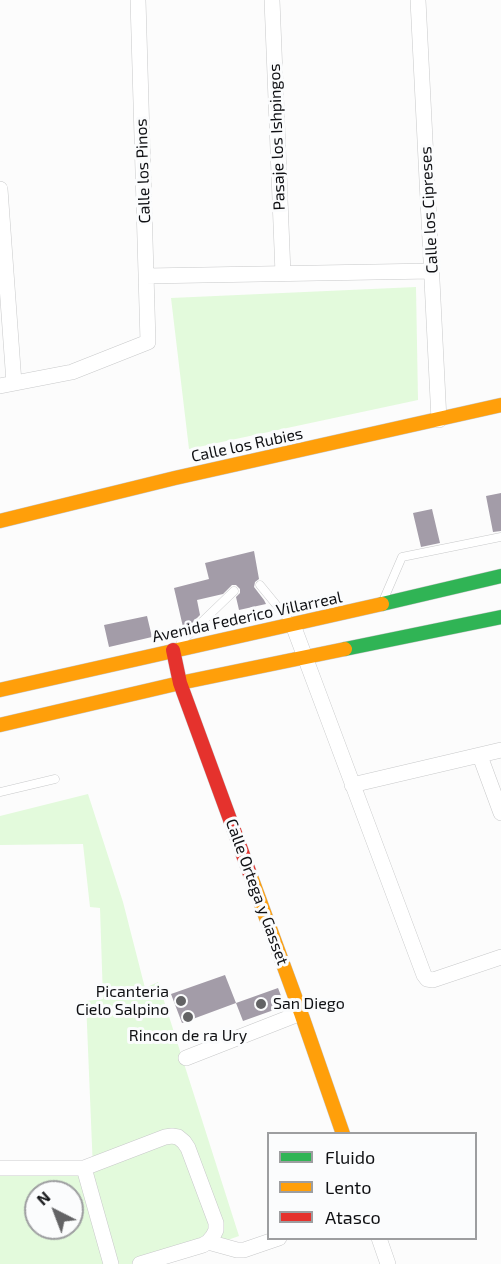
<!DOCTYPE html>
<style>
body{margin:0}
#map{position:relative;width:501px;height:1264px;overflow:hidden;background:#fcfcfc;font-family:"Exo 2",sans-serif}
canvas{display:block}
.legend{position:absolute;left:267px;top:1132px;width:210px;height:108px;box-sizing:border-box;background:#fbfcfd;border:2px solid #9d9ea0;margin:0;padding:8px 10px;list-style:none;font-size:18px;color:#101114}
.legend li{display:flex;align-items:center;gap:12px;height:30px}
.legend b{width:30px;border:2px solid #9d9ea0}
.north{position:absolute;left:24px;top:1180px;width:60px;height:60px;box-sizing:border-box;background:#fbfcfd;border:2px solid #9d9ea0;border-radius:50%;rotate:318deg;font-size:16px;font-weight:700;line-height:24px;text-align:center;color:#101114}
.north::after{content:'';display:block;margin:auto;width:21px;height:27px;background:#636365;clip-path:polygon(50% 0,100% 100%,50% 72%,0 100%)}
</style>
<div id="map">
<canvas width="501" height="1264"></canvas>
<ul class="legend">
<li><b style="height:8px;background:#30b455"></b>Fluido</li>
<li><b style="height:8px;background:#ff9f0a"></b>Lento</li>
<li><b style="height:8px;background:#e5322d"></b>Atasco</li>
</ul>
<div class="north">N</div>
</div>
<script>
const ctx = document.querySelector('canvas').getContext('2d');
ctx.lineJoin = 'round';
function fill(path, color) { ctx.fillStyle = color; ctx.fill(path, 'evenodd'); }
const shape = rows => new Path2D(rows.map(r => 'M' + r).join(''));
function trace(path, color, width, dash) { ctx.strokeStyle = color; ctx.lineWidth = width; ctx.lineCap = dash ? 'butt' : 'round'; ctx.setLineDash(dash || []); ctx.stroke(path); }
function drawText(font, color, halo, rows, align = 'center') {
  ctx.font = font + ' "Exo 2",sans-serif'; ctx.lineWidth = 6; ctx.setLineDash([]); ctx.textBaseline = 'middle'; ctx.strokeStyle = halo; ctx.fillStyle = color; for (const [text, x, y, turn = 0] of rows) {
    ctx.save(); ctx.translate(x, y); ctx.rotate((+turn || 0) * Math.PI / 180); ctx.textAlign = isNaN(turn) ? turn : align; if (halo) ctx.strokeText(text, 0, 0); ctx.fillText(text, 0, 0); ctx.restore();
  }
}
const green = shape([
 [416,287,418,400,189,449,171,298],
 [88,794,123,902,145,988,158,982,239,1236,160,1264,0,1264,0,1173,93,1170,86,1001,103,999,100,908,90,907,83,844,0,845,0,816],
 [36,1192,72,1192,72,1228,36,1228]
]);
const building = shape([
 [501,493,501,531,493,532,486,496],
 [432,509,440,543,421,547,413,513],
 [254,551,259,579,255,582,254,587,264,600,266,604,239,610,236,597,240,593,240,589,236,585,232,585,223,594,197,600,200,615,189,626,183,627,174,588,209,579,205,563],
 [147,616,152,637,109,647,104,625],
 [225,975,236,1003,182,1023,171,994],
 [278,988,285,1006,243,1021,236,1003]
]);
const lane = shape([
 [260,585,292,624],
 [383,601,402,557,501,537],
 [181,642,234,591],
 [0,792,55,779]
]);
const street = shape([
 [272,0,283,274],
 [418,0,439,420],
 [0,189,14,383],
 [146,276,432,271],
 [0,386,72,372,148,342,138,0],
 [293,625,424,975,427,979,433,980,501,957],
 [480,756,501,813],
 [352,785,501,750],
 [186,1058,301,1013],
 [0,1168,84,1168,165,1137,172,1136,178,1137,184,1142,188,1148,216,1223,216,1230,213,1236,208,1242,203,1245,140,1264],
 [84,1168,111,1264],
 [379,1238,388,1264],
 [208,1242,237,1250,244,1250,279,1238]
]);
const fast = shape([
 [382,604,501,576],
 [345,649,501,617]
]);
const slow = shape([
 [0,521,175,478,501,405],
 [0,690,382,604],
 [0,725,180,683,345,649],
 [250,874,301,1013,343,1134]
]);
const jam = shape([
 [173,650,180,683,250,874]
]);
const markers = [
 [181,1001,6,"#636365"],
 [261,1004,6,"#636365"],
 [188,1017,6,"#636365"]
];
const streetNames = [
 ["Pasaje los Ishpingos",277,137,-92],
 ["Calle los Pinos",143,171,-92],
 ["Calle los Cipreses",429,210,-93],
 ["Calle los Rubies",247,445,-12],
 ["Avenida Federico Villarreal",247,617,-12],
 ["Calle Ortega y Gasset",257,892,70]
];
const poiNames = [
 ["Picanteria",169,992],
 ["Cielo Salpino",169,1010],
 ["San Diego",273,1004,"left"],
 ["Rincon de ra Ury",188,1036,"center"]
];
fill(green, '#e3fadc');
fill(building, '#a39ca8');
trace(lane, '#c8c9ca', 9);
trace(street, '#c8c9ca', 16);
trace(fast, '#c8c9ca', 15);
trace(slow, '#c8c9ca', 15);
trace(jam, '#c8c9ca', 15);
trace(lane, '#fff', 8);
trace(street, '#fff', 15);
trace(fast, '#30b455', 14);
trace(slow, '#ff9f0a', 14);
trace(jam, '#e5322d', 14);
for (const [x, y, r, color] of markers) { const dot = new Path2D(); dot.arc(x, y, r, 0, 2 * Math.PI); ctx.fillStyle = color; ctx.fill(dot); trace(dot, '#fbfcfd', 2); }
drawText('16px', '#101114', '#fbfcfd', streetNames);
drawText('16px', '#101114', '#fbfcfd', poiNames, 'right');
</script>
